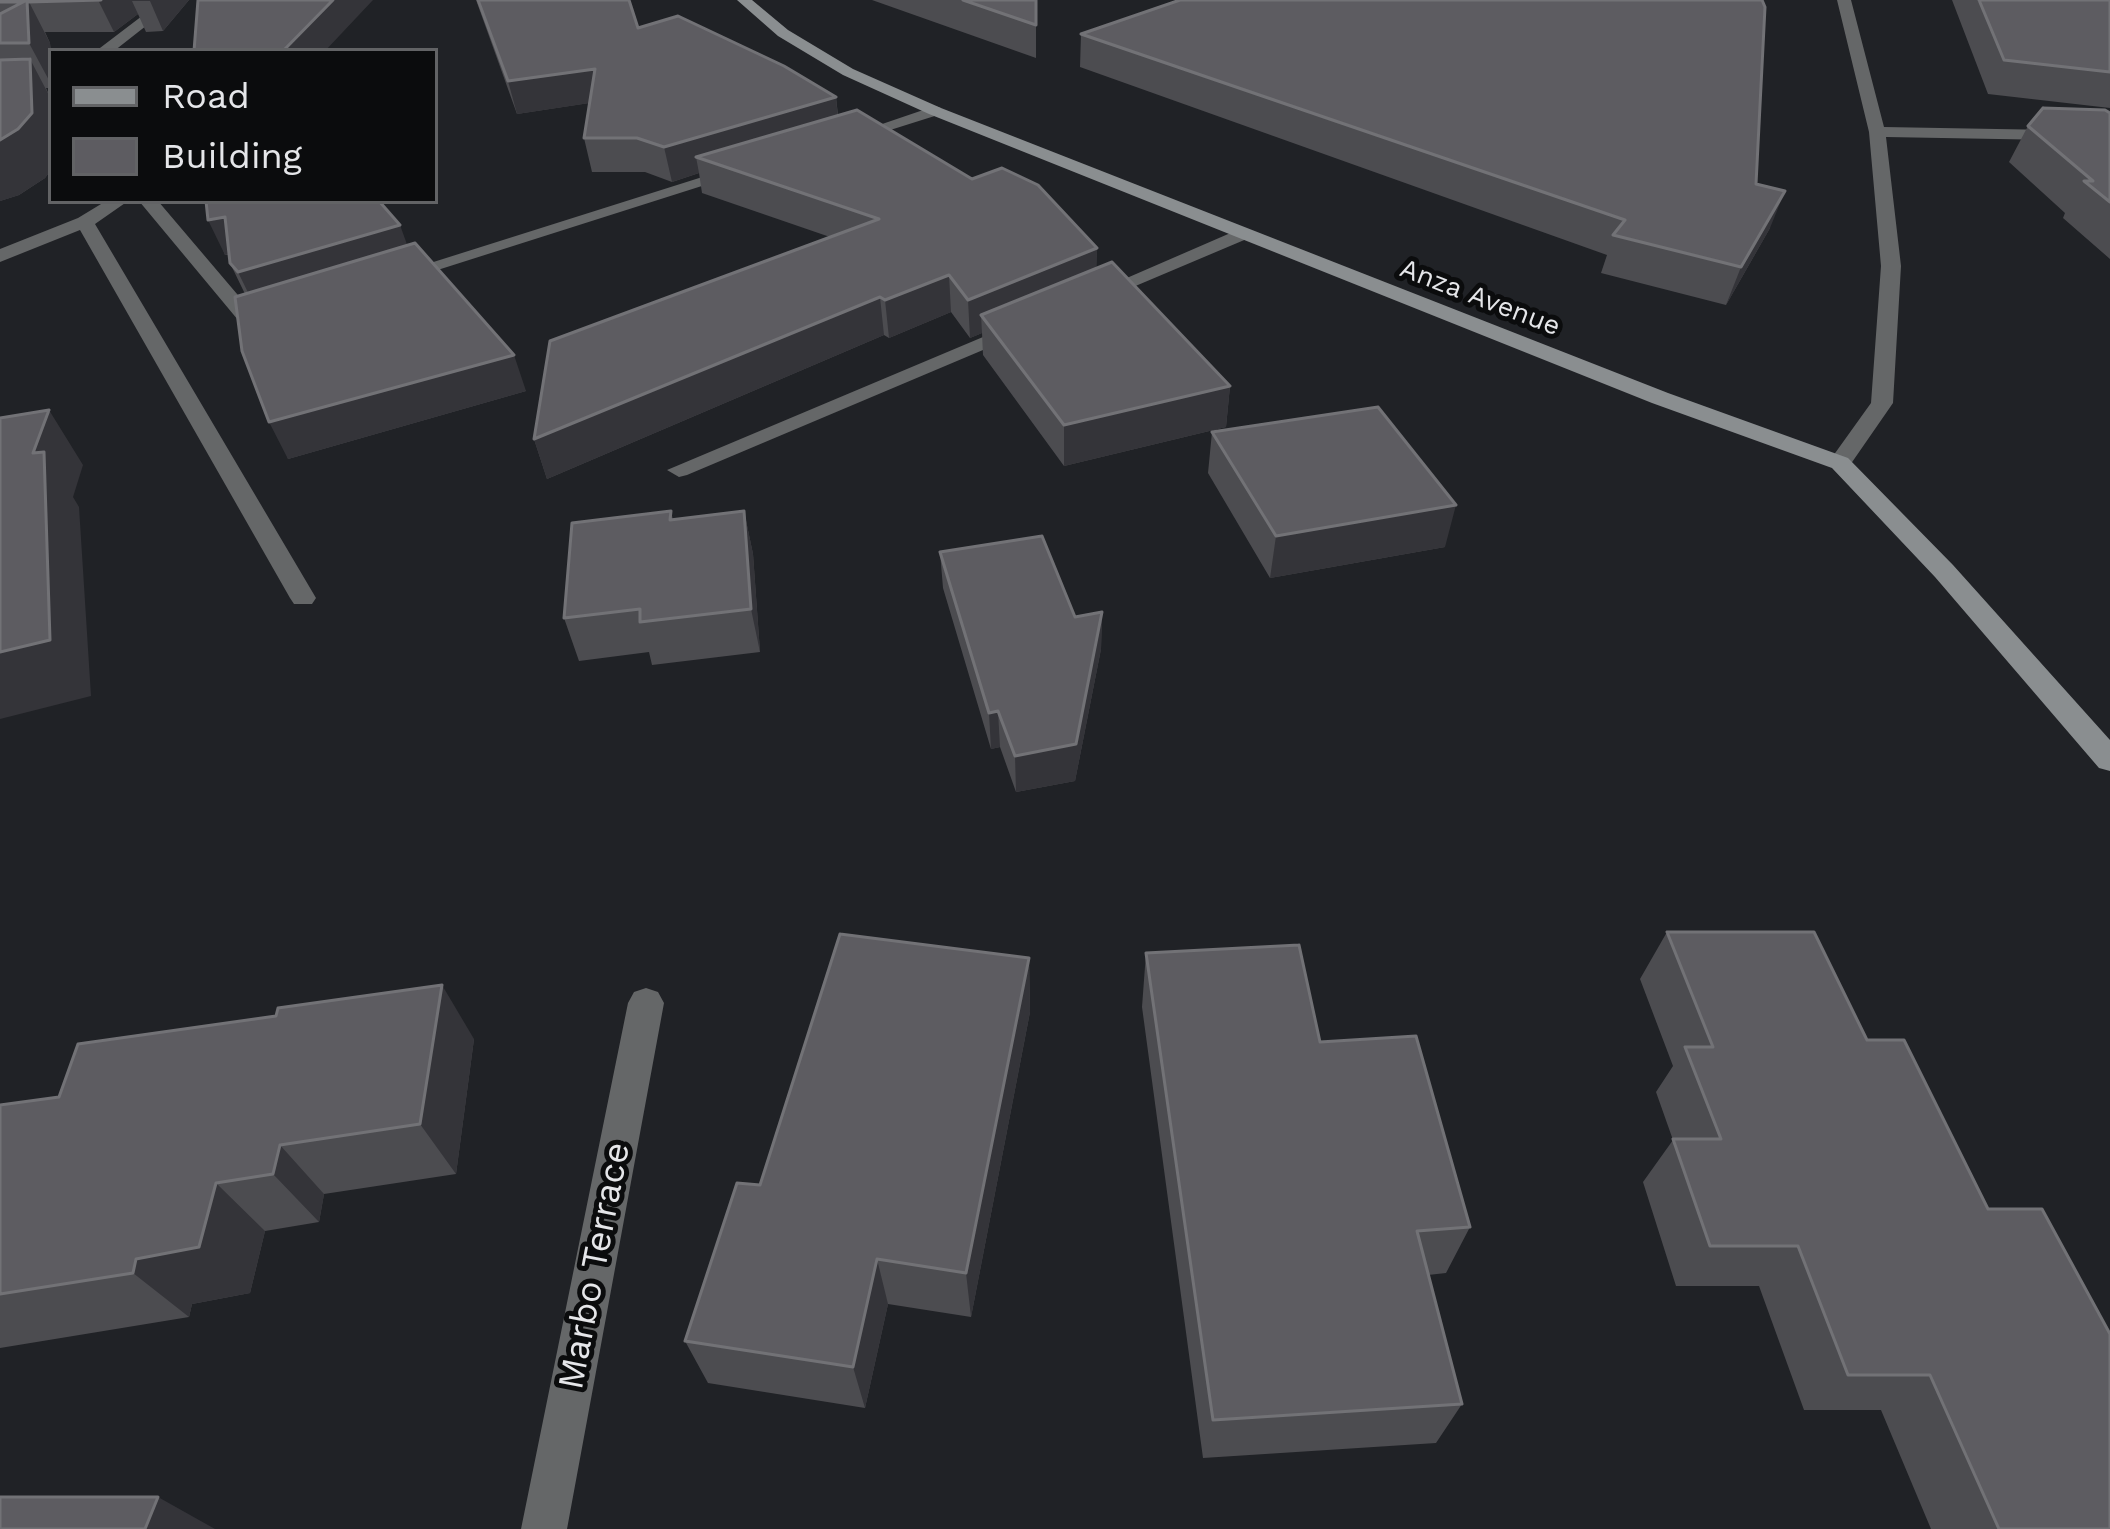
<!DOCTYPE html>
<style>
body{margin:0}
#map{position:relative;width:2110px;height:1529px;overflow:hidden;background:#202226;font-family:"Work Sans",sans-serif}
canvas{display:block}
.legend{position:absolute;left:48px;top:48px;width:390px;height:156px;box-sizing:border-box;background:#0b0c0d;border:3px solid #626365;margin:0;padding:15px 21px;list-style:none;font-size:36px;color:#e5e6e9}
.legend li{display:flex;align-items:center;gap:24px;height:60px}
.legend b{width:60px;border:3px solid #626365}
</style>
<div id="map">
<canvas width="2110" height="1529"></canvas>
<ul class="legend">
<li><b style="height:15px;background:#8a8e90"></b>Road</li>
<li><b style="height:33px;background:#5d5c61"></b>Building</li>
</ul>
</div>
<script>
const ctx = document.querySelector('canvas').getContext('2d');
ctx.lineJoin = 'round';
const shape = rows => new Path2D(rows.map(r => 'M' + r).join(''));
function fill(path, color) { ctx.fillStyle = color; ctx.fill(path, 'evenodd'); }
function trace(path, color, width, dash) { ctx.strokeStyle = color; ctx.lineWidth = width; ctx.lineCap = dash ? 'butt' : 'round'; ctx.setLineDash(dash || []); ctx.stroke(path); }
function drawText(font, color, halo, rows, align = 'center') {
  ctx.font = font + ' "Work Sans",sans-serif'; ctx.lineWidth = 10; ctx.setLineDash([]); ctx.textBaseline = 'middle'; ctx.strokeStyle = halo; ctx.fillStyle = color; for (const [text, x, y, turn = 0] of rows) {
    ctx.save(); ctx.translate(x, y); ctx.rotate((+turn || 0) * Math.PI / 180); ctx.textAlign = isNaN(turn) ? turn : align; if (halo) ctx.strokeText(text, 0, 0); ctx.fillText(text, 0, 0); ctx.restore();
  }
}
const street = shape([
 [163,0,179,0,114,51,96,51,163,0],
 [1837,0,1851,0,1884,127,2110,131,2110,141,1886,137,1901,266,1893,403,1848,468,1840,470,1828,463,1871,403,1881,266,1869,132,1837,0],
 [935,106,941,108,941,114,849,143,841,138,935,106],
 [734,167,749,171,403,281,386,277,734,167],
 [106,201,128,201,95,224,316,598,312,604,294,604,290,598,80,230,0,262,0,249,78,218,106,201],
 [139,201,158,201,254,314,277,312,277,320,243,326,139,201],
 [1242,228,1249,230,1249,238,1100,301,1083,297,1242,228],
 [1021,321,1028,323,1028,331,687,475,679,477,667,470,1021,321],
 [646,988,658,992,664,1003,567,1529,521,1529,628,1003,634,992,646,988]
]);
const secondary = shape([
 [737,0,752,0,788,30,853,69,941,108,1668,393,1848,458,1953,565,2110,740,2110,771,2099,768,1935,577,1832,468,1652,403,929,114,843,75,778,36,737,0]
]);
const wall = shape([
 [0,0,189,0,163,31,146,32,138,14,114,32,45,32,50,43,51,52,51,88,46,88,51,99,51,170,45,178,19,195,0,201],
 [476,0,629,0,638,28,836,97,838,115,972,179,1097,248,1096,269,1230,386,1226,427,1064,466,983,355,982,333,970,338,951,312,889,338,884,335,547,479,534,439,830,237,702,193,699,173,672,182,645,172,592,172,584,138,589,103,517,114],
 [872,0,1036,0,1036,58],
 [1952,0,2110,0,2110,108,1988,94],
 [1081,34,1756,184,1770,228,1726,305,1601,273,1607,255,1080,67],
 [2110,113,2110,259,2063,218,2065,213,2009,162,2028,126],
 [206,201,408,245,526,391,288,459,245,294,230,263,229,255,225,255],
 [1212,432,1445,547,1270,578,1208,473],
 [671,511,673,520,744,511,753,554,760,652,652,665,649,652,579,661,564,618],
 [940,552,1075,617,1102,612,1101,649,1075,781,1016,792,1000,747,991,749,943,588],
 [1667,932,2110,1529,1931,1529,1881,1410,1804,1410,1759,1286,1676,1286,1643,1182,1673,1140,1656,1092,1673,1066,1640,979],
 [1146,953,1320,1042,1470,1227,1446,1273,1428,1275,1462,1404,1436,1443,1203,1458,1142,1007],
 [1029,958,1030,1012,971,1317,888,1304,865,1408,708,1383,685,1341,760,1185],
 [474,1039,456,1174,324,1194,319,1222,265,1231,250,1293,192,1304,189,1317,0,1348,0,1105]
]);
const shadedWall = shape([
 [28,0,50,43,51,84,29,43],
 [101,0,189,0,163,31,150,1,132,1,138,14,114,32,99,2],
 [333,0,373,0,325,51,283,51],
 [30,59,51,99,51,170,45,178,19,195,0,201,0,140],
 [595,69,603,101,517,114,508,81],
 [836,97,839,130,696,157,699,173,672,182,664,147],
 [1785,191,1770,228,1726,305,1741,267],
 [225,217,241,252,225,255,208,220],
 [400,225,413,261,256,309,238,272],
 [1097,248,1096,285,981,315,982,333,970,338,968,300],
 [949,275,951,312,889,338,885,300],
 [880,297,884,335,547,479,534,439],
 [514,355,526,391,288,459,269,422],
 [1230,386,1226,427,1064,466,1064,425],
 [49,410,83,465,73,497,79,507,91,696,0,719,0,652,33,453],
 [1456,505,1445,547,1270,578,1276,536],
 [744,511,753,554,760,652,751,609],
 [1102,612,1101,649,1075,781,1016,792,1015,756],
 [998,711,1000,747,991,749,989,713],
 [1029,958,1030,1012,971,1317,966,1273],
 [442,985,474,1039,456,1174,420,1124],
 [280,1145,324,1194,319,1222,273,1174],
 [216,1183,265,1231,250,1293,192,1304,189,1317,133,1273,136,1259],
 [877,1259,888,1304,865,1408,853,1367],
 [158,1497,215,1529,145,1529]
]);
const building = shape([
 [0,0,27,0,23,2,0,2,0,0],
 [27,0,29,43,0,43,0,14,27,0],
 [28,0,101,0,28,2,28,0],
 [198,0,333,0,283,51,194,51,198,0],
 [478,0,629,0,638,28,678,16,784,66,836,97,664,147,637,138,584,138,595,69,508,81,478,0],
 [963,0,1036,0,1036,25,963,0],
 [1180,0,1762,0,1765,7,1756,184,1785,191,1741,267,1613,235,1625,220,1081,34,1180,0],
 [1979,0,2110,0,2110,72,2004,60,1979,0],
 [30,59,32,113,18,129,0,140,0,60,30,59],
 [2043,108,2105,110,2110,113,2110,202,2084,181,2093,181,2028,126,2043,108],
 [857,110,972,179,1002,168,1038,185,1097,248,968,300,949,275,885,300,880,297,534,439,550,341,879,219,696,157,857,110],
 [206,201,379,201,400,225,238,272,230,263,225,217,208,220,206,201],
 [415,243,514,355,269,422,242,351,235,297,415,243],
 [1112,262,1230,386,1064,425,981,315,1112,262],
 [1378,407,1456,505,1276,536,1212,432,1378,407],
 [49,410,33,453,44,452,50,640,0,652,0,418,49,410],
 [671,511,670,520,744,511,751,609,640,622,640,609,564,618,572,523,671,511],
 [1042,536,1075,617,1102,612,1076,744,1015,756,998,711,989,713,940,552,1042,536],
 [1667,932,1814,932,1867,1040,1904,1040,1988,1209,2042,1209,2110,1334,2110,1529,1999,1529,1930,1375,1848,1375,1798,1246,1710,1246,1673,1139,1721,1139,1685,1047,1713,1047,1667,932],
 [840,934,1029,958,966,1273,877,1259,853,1367,685,1341,737,1183,760,1185,840,934],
 [1299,945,1320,1042,1416,1036,1470,1227,1417,1231,1462,1404,1213,1420,1146,953,1299,945],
 [442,985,420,1124,280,1145,273,1174,216,1183,199,1247,136,1259,133,1273,0,1294,0,1105,59,1097,78,1044,276,1016,278,1008,442,985],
 [0,1497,158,1497,145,1529,0,1529,0,1497]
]);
const farStreetnames = [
 ["Anza Avenue",1480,298,21]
];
const nearStreetnames = [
 ["Marbo Terrace",595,1266,-79]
];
fill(street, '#656768');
fill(secondary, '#8a8e90');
fill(wall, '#4c4c50');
fill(shadedWall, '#343439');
fill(building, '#5d5c61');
trace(building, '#727276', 3);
drawText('27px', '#e5e6e9', '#0b0c0d', farStreetnames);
drawText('36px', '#e5e6e9', '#0b0c0d', nearStreetnames);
</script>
